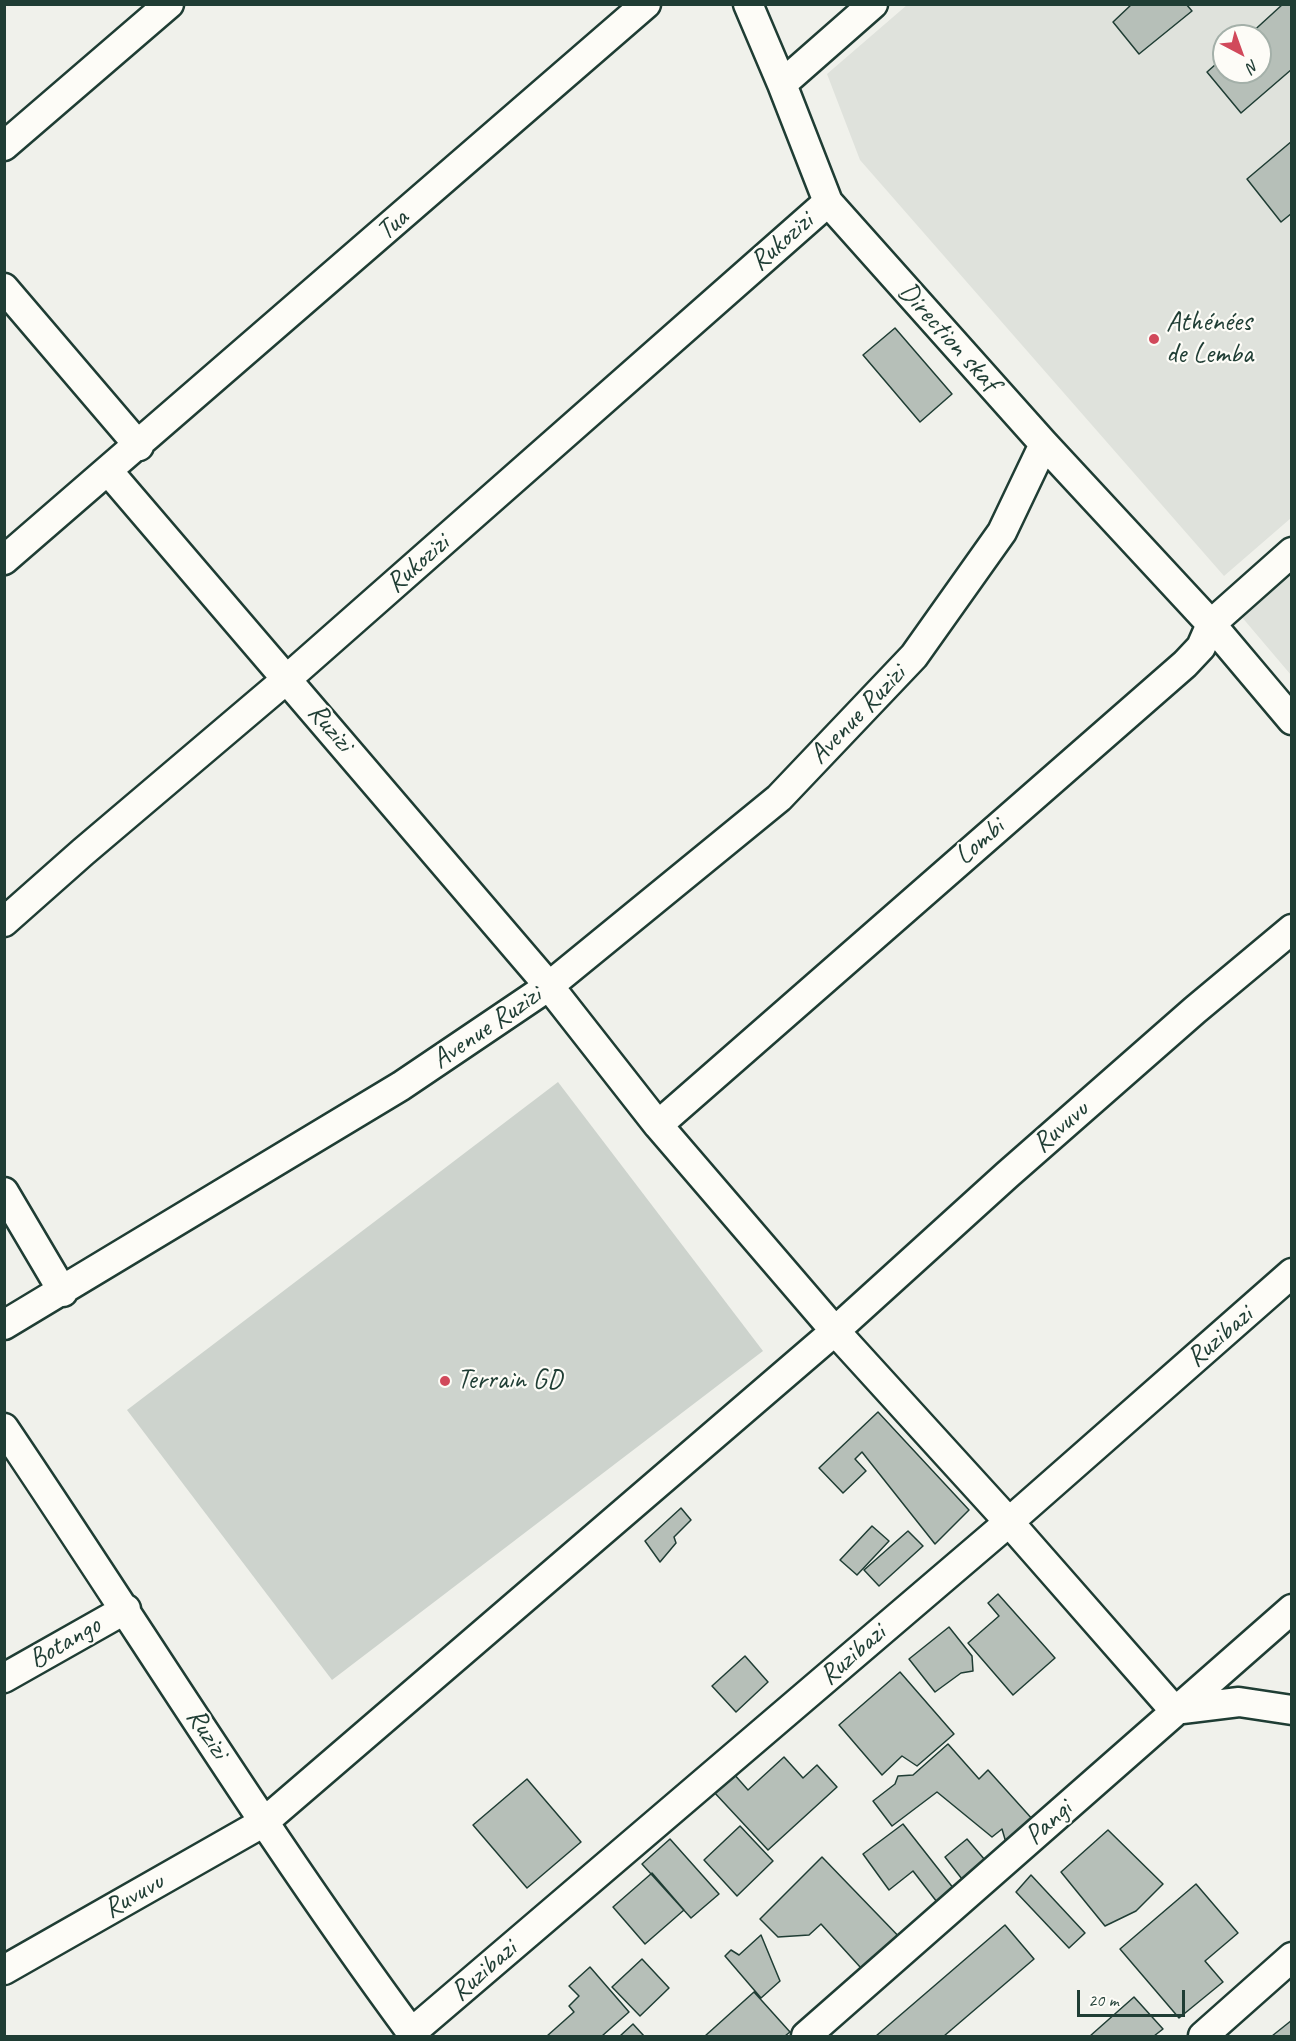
<!DOCTYPE html>
<meta charset="utf-8">
<style>
body{margin:0}
#map{position:relative;width:1296px;height:2041px;overflow:hidden;background:#f0f1eb;font-family:Caveat,sans-serif}
canvas{display:block}
.frame{position:absolute;inset:0;border:6px solid #1f3d34;pointer-events:none}
.north{position:absolute;left:1212px;top:24px;width:60px;height:60px;box-sizing:border-box;background:#fdfcf7;border:2px solid #a4b0a9;border-radius:50%;rotate:139deg;font-size:16px;font-weight:700;line-height:24px;text-align:center;color:#1f3d34}
.north::after{content:'';display:block;margin:auto;width:21px;height:27px;background:#d1495b;clip-path:polygon(50% 0,100% 100%,50% 72%,0 100%)}
.scale{position:absolute;left:1077px;top:1990px;width:108px;height:27px;box-sizing:border-box;border:3px solid #1f3d34;border-top:0;padding-left:8px;font-size:18px;line-height:21px;white-space:nowrap;color:#1f3d34;-webkit-text-stroke:4px #fdfcf7;paint-order:stroke}
</style>
<div id="map">
<canvas width="1296" height="2041"></canvas>
<div class="frame"></div>
<div class="north">N</div>
<div class="scale">20 m</div>
</div>
<script>
const ctx = document.querySelector('canvas').getContext('2d');
ctx.lineJoin = 'round';
function fill(path, color) { ctx.fillStyle = color; ctx.fill(path, 'evenodd'); }
function strokePath(path, color, width, dash) { ctx.strokeStyle = color; ctx.lineWidth = width; ctx.lineCap = dash ? 'butt' : 'round'; ctx.setLineDash(dash || []); ctx.stroke(path); }
function drawText(font, color, halo, rows, align = 'center') {
  ctx.font = font + ' Caveat,sans-serif'; ctx.lineWidth = 4.5; ctx.setLineDash([]); ctx.textBaseline = 'middle'; ctx.strokeStyle = halo; ctx.fillStyle = color; for (const [text, x, y, turn = 0] of rows) {
    ctx.save(); ctx.translate(x, y); ctx.rotate((+turn || 0) * Math.PI / 180); ctx.textAlign = isNaN(turn) ? turn : align; if (halo) ctx.strokeText(text, 0, 0); ctx.fillText(text, 0, 0); ctx.restore();
  }
}
fill(new Path2D(`
 M907,5h384v513l-67,58 -364,-416 -33,-86zM1224,36h36v36h-36z
 M1291,560v115l-56,-66z`), '#dfe2dc');
fill(new Path2D(`
 M558,1082l205,269 -431,329 -205,-270z`), '#cdd3cd');
const building = new Path2D(`
 M1132,4h54l6,7 -53,43 -26,-32z
 M1283,4h9v65l-51,44 -34,-41 17,-15v15h36v-36h-12z
 M1292,141v72l-11,9 -34,-43z
 M895,328l57,66 -32,28 -57,-67z
 M878,1412l91,98 -34,34 -73,-92 -7,7 11,12 -23,22 -24,-25z
 M681,1508l10,12 -17,17 2,6 -16,19 -15,-21z
 M872,1526l17,15 -32,34 -17,-15z
 M908,1531l15,15 -44,40 -15,-16z
 M998,1594l57,64 -42,37 -45,-52 31,-27 -11,-13z
 M949,1627l23,29 1,15 -12,2 -26,19 -26,-33z
 M745,1656l23,26 -32,30 -24,-26z
 M900,1672l54,62 -37,32 -15,-10 -20,19 -43,-50z
 M948,1744l31,35 9,-9 46,51 -27,25 -5,-17 -10,8 -55,-45 -45,34 -19,-25 22,-17 3,-8 15,-1z
 M784,1757l19,21 14,-13 20,22 -69,63 -55,-59 20,-18 15,17z
 M527,1779l54,63 -54,46 -54,-63z
 M903,1824l51,65 -17,13 -24,-31 -24,19 -26,-36z
 M740,1826l33,35 -36,35 -33,-36z
 M1108,1830l55,54 -27,27 -31,15 -44,-54z
 M670,1839l49,55 -28,24 -49,-54z
 M967,1839l18,21 -23,19 -17,-22z
 M822,1857l86,89 -37,33 -50,-55 -12,11 -31,2 -18,-18z
 M652,1873l32,37 -39,34 -32,-37z
 M1031,1875l54,58 -16,15 -53,-56z
 M1196,1884l42,49 -33,28 18,21 -44,36 -59,-69z
 M1005,1925l29,34 -90,77h-68z
 M761,1935l19,46 -19,17 -36,-42 6,-6 8,5z
 M642,1959l27,29 -29,28 -28,-29z
 M590,1967l39,45 -27,24h-55l27,-24 -5,-6 10,-10 -10,-10z
 M754,1992l36,40 -5,4h-80z
 M1134,1997l29,32 -9,7h-64z
 M1292,2020v16h-20z
 M633,2024l11,12h-24z`);
fill(building, '#b6bfb8');
strokePath(building, '#1f3d34', 1.5);
const minor = new Path2D(`
 M782,84l91,-80
 M4,146l165,-142
 M4,288l135,158
 M1044,444l167,180 81,96
 M109,472l440,514 109,139 177,206 174,191 165,188 65,-8 53,8
 M4,560l642,-556
 M4,922l79,-70 205,-174 540,-476
 M658,1125l527,-461 16,-17 10,-23 81,-72
 M4,1192l59,100
 M4,1325l397,-239 148,-100 230,-188 135,-142 88,-124 42,-88 -216,-242 -46,-118 -34,-80
 M4,1428c137,203 265,412 410,608
 M4,1678l122,-69
 M4,1970l260,-148 571,-491 172,-156 188,-165 97,-81
 M411,2033l598,-511 283,-249
 M806,2036l486,-427
 M1203,2036l89,-79`);
strokePath(minor, '#1f3d34', 33);
strokePath(minor, '#fdfcf7', 28);
for (const [x, y, r, color] of [
 [1154,339,6,"#d1495b"],
 [445,1381,6,"#d1495b"]
]) { const dot = new Path2D(); dot.arc(x, y, r, 0, 2 * Math.PI); ctx.fillStyle = color; ctx.fill(dot); strokePath(dot, '#fdfcf7', 2); }
drawText('28px', '#1f3d34', '#fdfcf7', [
 ["Tua",393,225,-41],
 ["Rukozizi",782,242,-41],
 ["Direction skaf",948,337,48],
 ["Rukozizi",418,564,-41],
 ["Avenue Ruzizi",858,715,-46],
 ["Ruzizi",330,728,50],
 ["Lombi",980,842,-41],
 ["Avenue Ruzizi",487,1028,-34],
 ["Ruvuvu",1061,1127,-41],
 ["Ruzibazi",1220,1337,-41],
 ["Botango",65,1643,-30],
 ["Ruzibazi",853,1655,-41],
 ["Ruzizi",207,1734,57],
 ["Pangi",1049,1823,-42],
 ["Ruvuvu",134,1896,-30],
 ["Ruzibazi",484,1971,-41]
]);
drawText('28px', '#1f3d34', '#fdfcf7', [
 ["Athénées",1166,323],
 ["de Lemba",1166,355],
 ["Terrain GD",457,1381]
], 'left');
</script>
